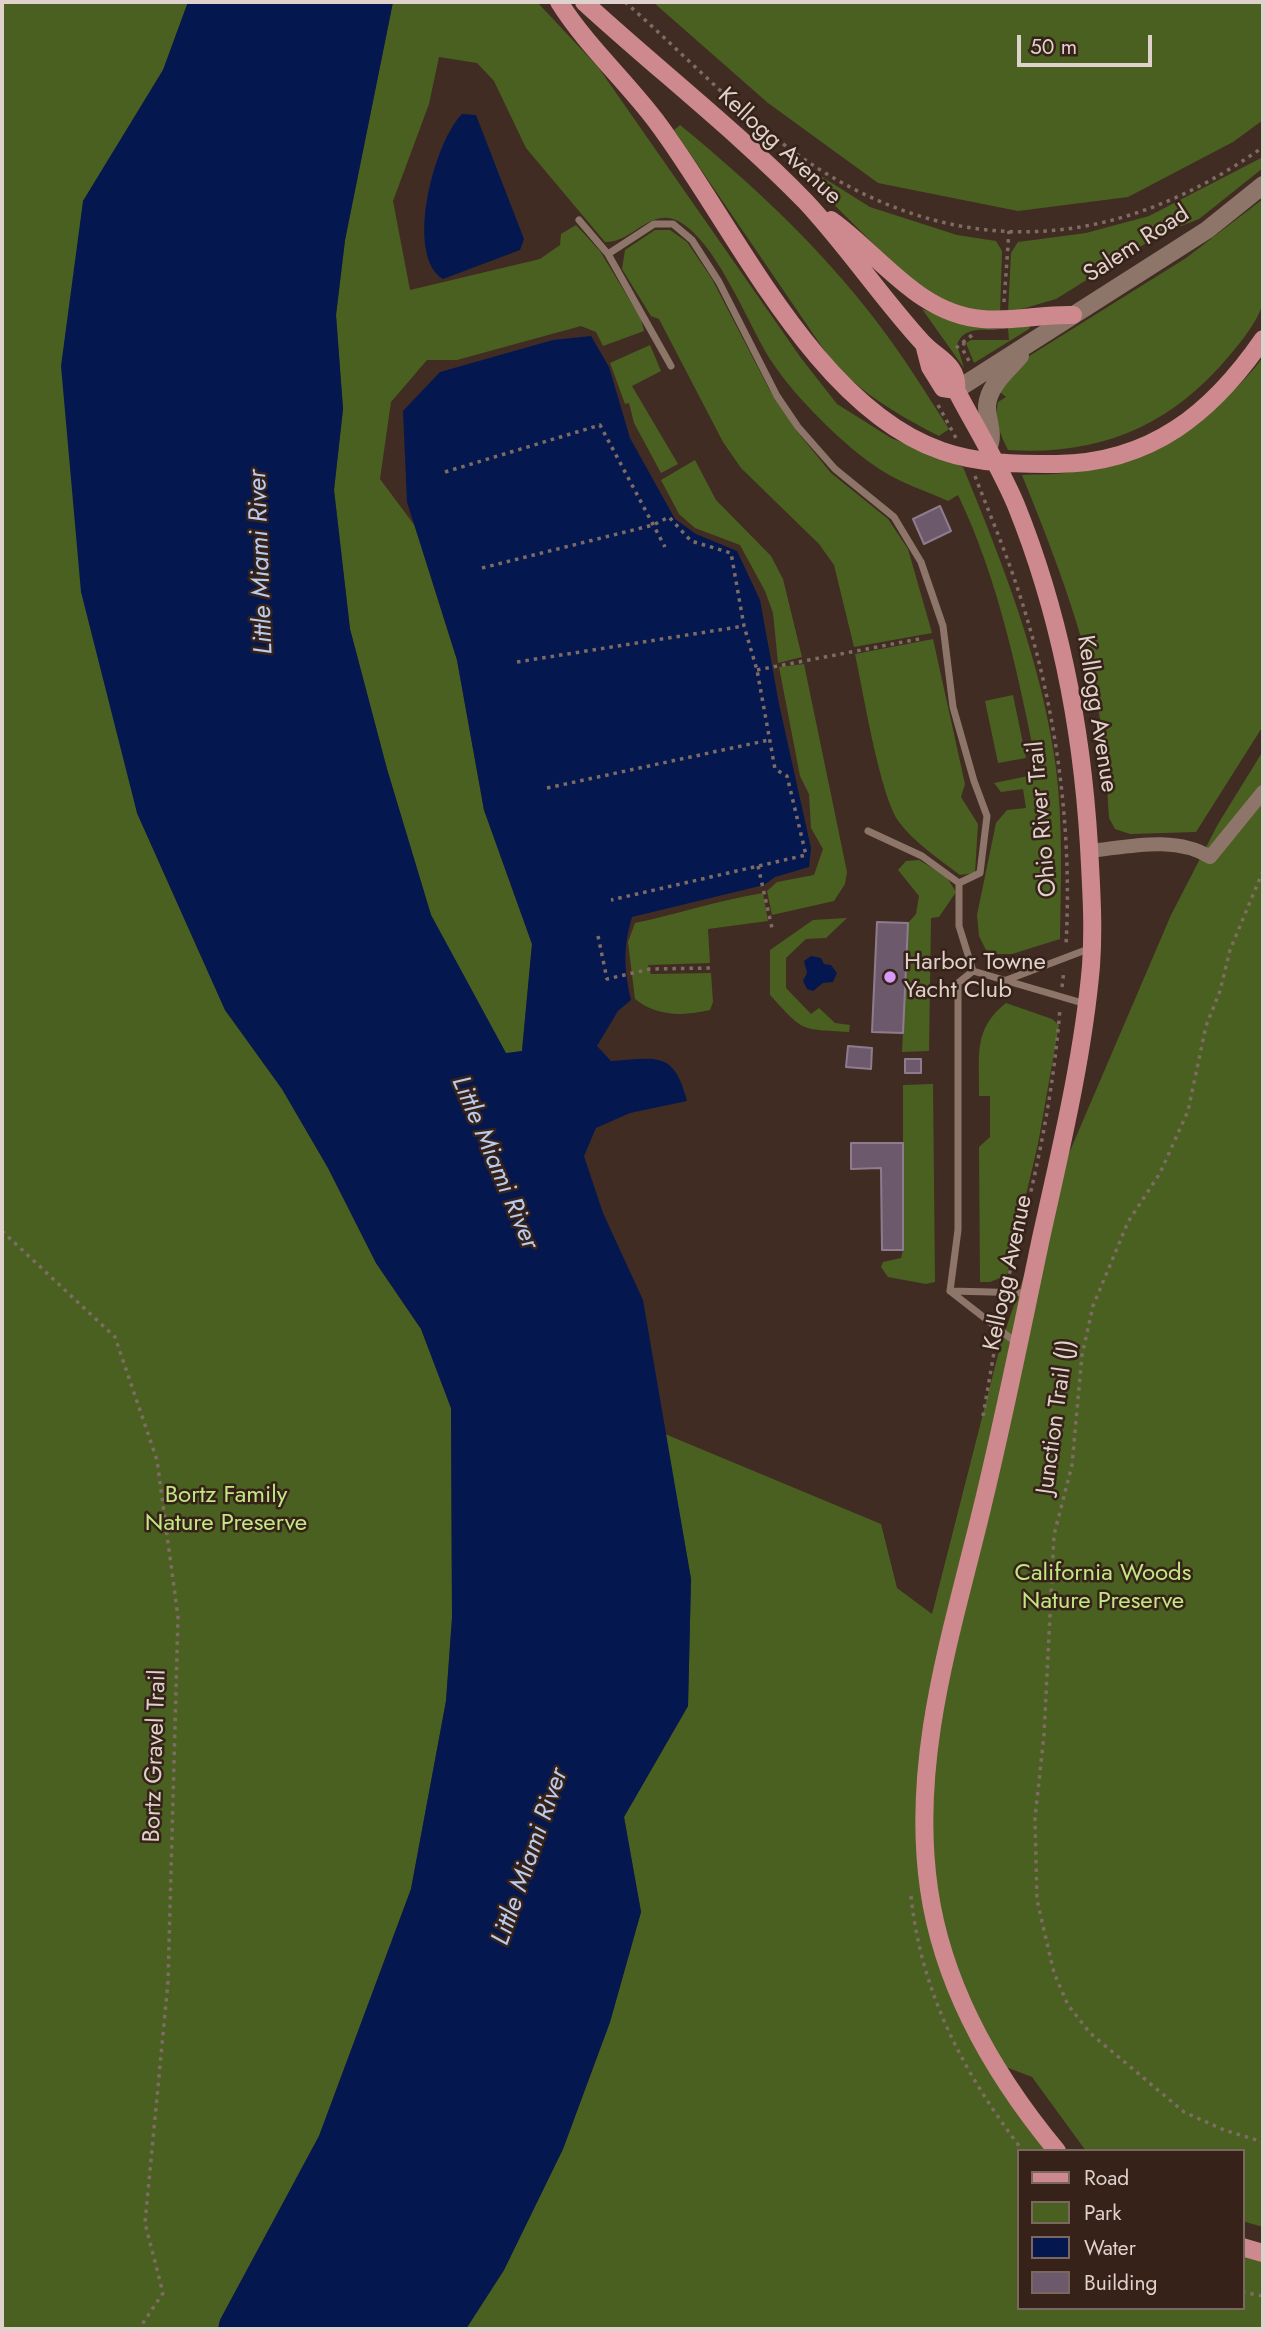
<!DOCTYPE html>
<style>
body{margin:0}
#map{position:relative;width:1265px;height:2331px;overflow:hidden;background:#402c22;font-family:Jost,sans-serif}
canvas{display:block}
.frame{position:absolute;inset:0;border:4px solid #dfd1cb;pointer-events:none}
.legend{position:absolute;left:1017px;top:2149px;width:228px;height:161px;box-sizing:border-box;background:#362218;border:2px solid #7a6860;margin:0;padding:9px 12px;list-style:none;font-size:21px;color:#dfd1cb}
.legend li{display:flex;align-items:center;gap:14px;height:35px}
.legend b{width:35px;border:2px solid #7a6860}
.scale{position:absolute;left:1017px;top:35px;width:135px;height:32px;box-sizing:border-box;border:4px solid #dfd1cb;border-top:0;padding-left:9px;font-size:21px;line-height:24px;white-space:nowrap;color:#dfd1cb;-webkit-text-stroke:5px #362218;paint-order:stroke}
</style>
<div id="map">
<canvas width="1265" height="2331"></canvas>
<div class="frame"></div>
<ul class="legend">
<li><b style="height:9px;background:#ce898f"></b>Road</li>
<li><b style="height:19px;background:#4a6021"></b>Park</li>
<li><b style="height:19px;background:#04184f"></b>Water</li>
<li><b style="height:19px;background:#6c5a6c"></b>Building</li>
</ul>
<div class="scale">50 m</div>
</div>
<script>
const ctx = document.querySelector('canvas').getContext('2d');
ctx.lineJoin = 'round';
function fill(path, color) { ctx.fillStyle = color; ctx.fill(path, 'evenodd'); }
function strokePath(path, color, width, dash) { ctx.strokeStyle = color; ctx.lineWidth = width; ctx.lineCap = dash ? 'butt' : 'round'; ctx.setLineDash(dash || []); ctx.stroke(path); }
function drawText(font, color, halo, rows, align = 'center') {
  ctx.font = font + ' Jost,sans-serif'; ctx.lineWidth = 5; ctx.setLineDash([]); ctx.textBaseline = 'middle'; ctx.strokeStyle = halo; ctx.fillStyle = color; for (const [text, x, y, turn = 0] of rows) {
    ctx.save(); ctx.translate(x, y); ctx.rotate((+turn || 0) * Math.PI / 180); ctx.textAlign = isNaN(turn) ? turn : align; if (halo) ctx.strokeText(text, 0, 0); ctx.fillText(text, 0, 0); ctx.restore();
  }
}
fill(new Path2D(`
 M2,2h186l-25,68 -80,131 54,612 88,197 57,79 46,79 48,95 45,66 30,79 1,210 -6,83 -35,188 -92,247 -99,184 -2,9h-216z
 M393,2h144l61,65 203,291 36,46 54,34 72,29c40,97 79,196 93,301 7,57 5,114 4,171l-48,15h-17l-9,-4 -7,-14 -2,-21 19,-92 11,-13 19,-2 -3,-19 -22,3 -7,-9 44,-9c-18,-92 -39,-194 -80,-279l-10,6c-22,-10 -47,-18 -67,-31 -35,-22 -87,-74 -109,-108 -24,-37 -55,-121 -94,-141 -28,-14 -46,22 -73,21l-79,-94 -32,-67 -17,-18 -38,-6 -10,47 -36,97 17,89 130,-31 20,-14 1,-11 15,-9 24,26 41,68 3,12 -41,15 -7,-14 -15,-6 -124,34h-30l-36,42 -11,77 35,47 42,134 27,150 48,134 -10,107 -16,3 -75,-139 -44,-146 -37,-140 -16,-139 9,-81 -7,-94 9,-75z
 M653,2h610v118l-30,22 -105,55 -110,14 -140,-28 -110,-80z
 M680,125c72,59 140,122 197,197 26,34 49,71 72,107l-10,7c-39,-20 -75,-41 -106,-73l-159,-233z
 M1263,157v11l-64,51 -40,16 -103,64 -48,14 3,-60 7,-11 68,-9 63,-17z
 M800,163l70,44 87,28 39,6 6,10 -2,63 -44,-7 -48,-29 -110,-109z
 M1263,199c0,27 2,80 0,103 -4,18 -22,40 -34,54 -59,71 -131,100 -221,94 -8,-17 -14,-29 -10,-48l8,-5 -6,-5 18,-29 168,-105z
 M655,230h15l17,12 25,37 57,110 26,40 36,44 57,46 20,30 24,84 -78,14 -20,-82 -15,-21 -78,-76 -18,-26 -64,-123 -8,-3 -29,-47 3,-19z
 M922,309l43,16 35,5c-17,0 -37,-4 -43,15l7,23z
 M1030,326l-1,3 -55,34 -8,-20 5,-3h38l-1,-12z
 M650,345l11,26 -29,15 46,78 -17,9 -27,-50 -5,-20 -4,1 -15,-41z
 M1263,357v369l-67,106 -66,2 -15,-5 -6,-11c-2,-27 -2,-55 -6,-81 -13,-91 -47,-178 -81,-262 14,-1 29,0 43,-2 73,-10 155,-57 198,-116z
 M695,460l21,40 55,56 12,23 19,78 -24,6 -5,-50 -8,-22 -25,-46 -45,-17 -16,-14 -18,-34z
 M933,639l32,145 -4,13 17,27 -3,49 -15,2c-21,-16 -45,-32 -61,-53 -19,-26 -36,-131 -44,-168z
 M804,664l43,208 -2,12 -11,17 -62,14 -5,-24 10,-9 37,-7 9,-26 -12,-21 -2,-34 -9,-18 -21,-109z
 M1013,695l13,63 -28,5 -13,-62z
 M1263,751v1476l-21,-6v-70h-156l-54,-74 -39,-15 64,89h-39v157h224v-61l21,6v76h-797l38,-59 59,-121 47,-127 31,-110 -17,-95 64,-111 3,-127 -26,-145 216,90 16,64 35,26 69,-271 54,-157 116,-271 47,-91z
 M919,860l27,16 10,16 -17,25 -8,1 -2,133 -27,1 6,-129 8,-9 3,-18 -21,-26 8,-9z
 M763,893l5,28 -60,8 2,34 -62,2 3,9 60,-1 2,29 -3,8c-26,6 -53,7 -75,-11l-7,-57 7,-19c43,-9 84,-23 128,-30z
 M847,918l-21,20 -20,1 -20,19v30l25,26 8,-6 16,15 15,2 -1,7c-50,-3 -45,0 -79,-37v-45l43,-30z
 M1006,1003l46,16 7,6 -21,119 -31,131 -17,7h-10l-1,-135 11,-10v-41h-11c1,-40 -7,-66 27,-93z
 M933,1084l2,198 -9,2 -38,-7 -7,-10 2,-5 18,-4 2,-8v-165z`), '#4a6021');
fill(new Path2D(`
 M188,2h205l-48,238 -9,75 7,94 -9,81 16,139 37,140 44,146 75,138 16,-2 10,-107 -48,-134 -27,-150 -50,-158 -4,-91 37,-39 113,-32 38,-4 18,31 21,71 45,81 21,15 41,17 23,49 19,104 32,144 -2,19 -34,10 -11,8 -132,32c-9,29 -8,53 -1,83l-13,11 -21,35 14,15c46,-3 63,-11 76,40l-57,12 -34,15 -12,28 19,57 40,87 48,279 -3,127 -64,111 17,95 -31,110 -47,127 -59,121 -38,59h-248l2,-9 99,-184 92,-247 35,-188 6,-83 -1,-210 -30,-79 -45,-66 -48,-95 -46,-79 -57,-79 -88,-197 -56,-221 -20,-226 22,-165 80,-131z
 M462,114l14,1 48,124 -4,11 -77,29c-39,-24 -9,-137 19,-165z
 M811,956l10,2 3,6 7,1 6,8 -4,9 -10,1 -10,8 -6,-2 -4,-8 4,-8 -3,-12z`), '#04184f');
const building = new Path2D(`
 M940,506l11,25 -27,13 -11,-25z
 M877,922l31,1 -5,110 -31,-1z
 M848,1046l24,2 -1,21 -25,-2z
 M905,1059h16v14h-16z
 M851,1143h52v107h-21l-1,-82 -30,1z`);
fill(building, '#6c5a6c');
strokePath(building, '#8e7b8d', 2);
strokePath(new Path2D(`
 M625,2c64,56 125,124 197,169 149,92 301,76 441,-24
 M1004,302l5,-71
 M964,342l-1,8 6,11
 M956,348l16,-13
 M938,405l18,33
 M445,472l155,-47 65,122
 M975,476c11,29 23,57 33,85 45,123 65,254 58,384
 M482,568l171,-43 16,-8 22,24 40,12 13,73 13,44 18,99 12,7 19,79 -195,45
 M517,662l227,-36
 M757,670l167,-32
 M547,788l222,-48
 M758,866l14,62
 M1263,871l-33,79 -10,41 -14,35 -18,85 -28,62 -32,49 -35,84 -11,49 -10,110 -18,70 -10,200 -9,83 2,82 17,73 14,32 22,28 94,79 40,18 39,12
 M598,936l9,43 43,-10 60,-1
 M1062,987l2,-17
 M2,1231l113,106 42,123 21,157 -10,365 -23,241 18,70 -24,36
 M1007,1282c26,-89 46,-181 53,-274
 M983,1416l13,-75
 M911,1896c10,97 53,178 112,255
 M1242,2292l21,4`), '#7e6c64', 3.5, [3.5, 5]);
strokePath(new Path2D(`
 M579,220l29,34 63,112
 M608,254l46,-30h19l19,16 27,42 58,114 21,31 37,42 59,48 27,45 22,64 10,81 21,74 13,35 -7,57 -21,10
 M868,831l54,25 37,27v43l14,45
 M973,971l113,33
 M1004,981l87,-33
 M950,1291l8,-61v-247l15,-12
 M950,1291l68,53
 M951,1291l78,2`), '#8d7569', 7);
strokePath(new Path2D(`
 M1089,851c39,-4 86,-16 121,6l53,-65`), '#8d7569', 14);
strokePath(new Path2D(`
 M956,390l251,-160 56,-45
 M988,449c7,-16 -1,-27 -1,-43 1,-20 21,-36 33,-50`), '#8d7569', 18);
strokePath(new Path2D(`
 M559,2c27,43 66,78 97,119 77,102 158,286 286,330 37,13 75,13 115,13 94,-1 155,-51 206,-125
 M584,2c73,67 153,129 222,200 41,44 75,95 116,140 14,16 37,22 34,48 20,38 43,75 60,115 44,109 66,224 73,341 2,40 5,79 2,120 -8,91 -30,182 -50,272 -19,90 -37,180 -59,270 -30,125 -72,250 -53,381 14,98 65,186 128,262
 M831,220c48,34 87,94 151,99 31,3 60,-5 91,-4
 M924,344l6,23 13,21 13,2
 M1242,2247l21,6`), '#ce898f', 18);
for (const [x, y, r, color] of [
 [890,977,7,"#d89af8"]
]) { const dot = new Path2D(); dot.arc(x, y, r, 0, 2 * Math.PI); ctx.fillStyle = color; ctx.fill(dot); strokePath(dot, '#362218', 2.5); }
drawText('24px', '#dfd1cb', '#362218', [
 ["Kellogg Avenue",779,147,43],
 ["Salem Road",1137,245,-33],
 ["Kellogg Avenue",1096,714,81],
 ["Ohio River Trail",1043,819,-95],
 ["Kellogg Avenue",1009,1273,-78],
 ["Junction Trail (J)",1057,1417,-82],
 ["Bortz Gravel Trail",156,1756,-88]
]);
drawText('24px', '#dfd1cb', '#362218', [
 ["Harbor Towne",904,963],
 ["Yacht Club",904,991]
], 'left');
drawText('24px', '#c1e783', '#362218', [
 ["Bortz Family",226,1496],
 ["Nature Preserve",226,1524],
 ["California Woods",1103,1574],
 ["Nature Preserve",1103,1602]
]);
drawText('italic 26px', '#b9ccef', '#362218', [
 ["Little Miami River",262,562,-92],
 ["Little Miami River",494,1163,67],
 ["Little Miami River",531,1857,-71]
]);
</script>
